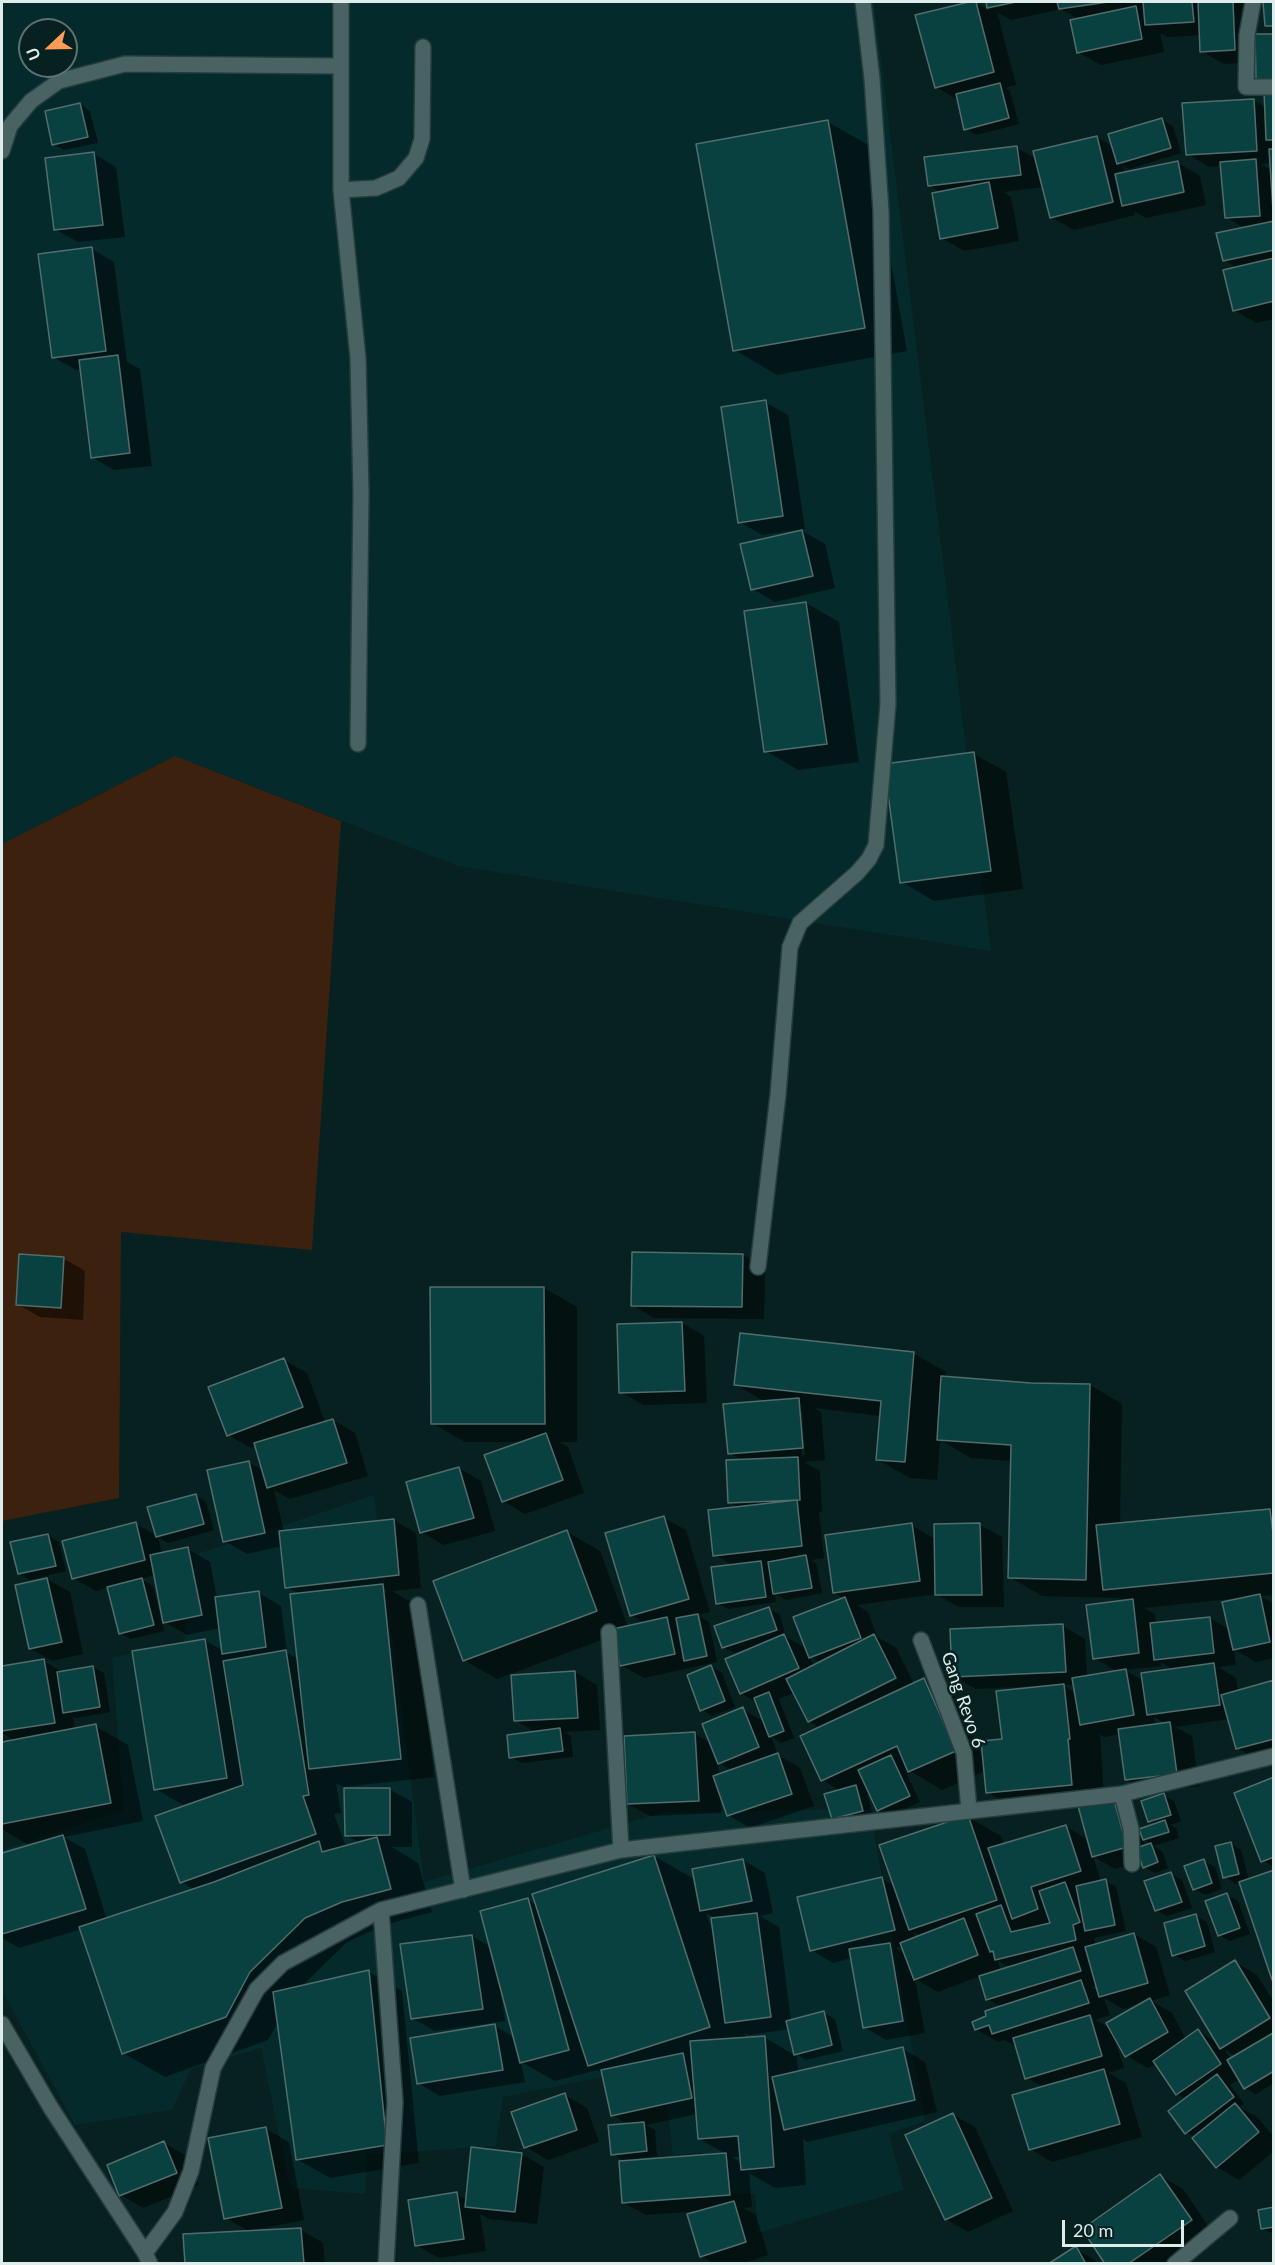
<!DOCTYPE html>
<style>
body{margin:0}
#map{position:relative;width:1275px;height:2265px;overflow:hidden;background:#072020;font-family:Lato,sans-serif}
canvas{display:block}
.frame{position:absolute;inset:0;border:3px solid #deecec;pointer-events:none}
.north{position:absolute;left:18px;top:18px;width:60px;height:60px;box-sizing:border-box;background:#072020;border:2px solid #5d7272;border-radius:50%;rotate:248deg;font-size:16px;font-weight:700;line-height:24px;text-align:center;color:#deecec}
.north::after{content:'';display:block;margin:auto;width:21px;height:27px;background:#fe9c58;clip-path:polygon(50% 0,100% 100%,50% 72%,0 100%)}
.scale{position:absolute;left:1062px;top:2220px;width:122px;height:27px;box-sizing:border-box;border:3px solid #deecec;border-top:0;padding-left:8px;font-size:18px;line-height:21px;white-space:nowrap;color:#deecec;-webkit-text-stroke:4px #072020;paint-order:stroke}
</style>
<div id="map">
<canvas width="1275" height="2265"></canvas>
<div class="frame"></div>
<div class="north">U</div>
<div class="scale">20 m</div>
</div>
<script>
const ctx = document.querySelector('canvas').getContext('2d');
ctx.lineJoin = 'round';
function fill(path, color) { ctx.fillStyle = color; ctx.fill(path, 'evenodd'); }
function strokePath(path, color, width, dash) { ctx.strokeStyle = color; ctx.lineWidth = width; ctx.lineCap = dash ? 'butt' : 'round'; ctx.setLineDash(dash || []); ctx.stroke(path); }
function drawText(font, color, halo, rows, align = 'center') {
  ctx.font = font + ' Lato,sans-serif'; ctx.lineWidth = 5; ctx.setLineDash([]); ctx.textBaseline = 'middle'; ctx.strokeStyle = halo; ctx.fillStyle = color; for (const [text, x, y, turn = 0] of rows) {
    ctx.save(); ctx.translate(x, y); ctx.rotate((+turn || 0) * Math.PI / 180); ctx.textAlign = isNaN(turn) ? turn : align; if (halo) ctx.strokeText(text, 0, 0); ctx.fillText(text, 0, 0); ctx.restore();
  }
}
fill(new Path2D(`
 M2,2h872l117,949 -533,-85 -283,-110 -173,88zM30,30h36v36h-36z
 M374,1495l50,387 240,-70 206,-3 55,312 -36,13 15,56 -146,43 -3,-39 -47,-1 -6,-41 -29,4 -11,-91 -159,32 -7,49 -129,9 -2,39 -75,-6 -29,-140 -70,21 -19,41 -97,15 -73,-134v-141l121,-40 -11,-153 72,-11 4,-89z`), '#052a2b');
fill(new Path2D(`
 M175,756l166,65 -29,429 -191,-18 -2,266 -117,23v-677z`), '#3c210e');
fill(new Path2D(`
 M974,2l15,8 -1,-8h267l2,60 -33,2 -23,-13v-16l-33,2 -8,-4 4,19 -63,13 -23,-13 1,-33 -18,-10 -50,11 -14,-8 19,73 -11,3 5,3 9,33 -42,11 -11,-6 -8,-29 -22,-13 -19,-70z
 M1274,92v227l-17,4 -23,-13 3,-42 -13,-8 22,-31 -20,-12 -4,-51 -12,1 -23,-13 66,-54 13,8zM1271,163l1,7 -12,-6z
 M80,104l10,7 8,32 -34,7 -11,-6z
 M1162,120l11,6 8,27 -52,16 -6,-3 2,8 53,-11 22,13 6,29 -60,13 -12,-7 1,4 -61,15 -23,-13 -7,-30 -41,5 8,5 8,44 -55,10 -22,-13v-45l-13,-8 88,-37 20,11 60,-22 16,10z
 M828,122l42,24 37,205 -130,24 -42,-25z
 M94,154l22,13 9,70 -47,5 -22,-12z
 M92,249l22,13 13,100 13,7 12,97 -38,4 -22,-13 -10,-88 -6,1 -23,-13z
 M765,402l23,13 17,114 -43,6 -22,-13z
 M801,530l24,14 10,44 -60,14 -22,-13z
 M806,603l33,19 20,140 -61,8 -32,-19z
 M974,754l32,18 17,117 -89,12 -32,-19z
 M743,1255l22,13 -1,51 -110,-1 -22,-13z
 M63,1258l22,13 -2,49 -43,-3 -23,-13z
 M544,1288l33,19v135h-18l9,5 16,46 -59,21 -22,-13 20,-59h-58l-33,-19z
 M682,1323l22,13 3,67 -64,2 -22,-13z
 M913,1353l33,19v6l85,6 59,1 32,19 -2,120 150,-14 4,2v83l-14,1 14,8v54l-18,4 -22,-13 2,16 -18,2 18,11 2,14 36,-10v75l-14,4 -23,-13 -8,-29 -54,8 17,9 7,50 -50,6 -23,-13 -6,-45 -16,3 -4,-3 4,66 9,-2 22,13 5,19 15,-5 -5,-4 13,-26 11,6 7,20 -11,4 6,3 3,10 -26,8 9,5 6,17 -13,5 -11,-6 -2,-5 -27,7 -22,-13 8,26 4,-1 11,6 10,44 -32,7 2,7 38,-11 22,13 14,48 -19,6 21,12 14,26 12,-8 20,12 17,-81 22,13 17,27v81l-18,11 -11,-6 -5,-9 -10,6 14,19 -5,3 18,10 17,20v14l-35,29 -22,-13 -22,-30 -9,-5v-33l-9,-5 -20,-30 -9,4 -22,-13 -12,-18 10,31 -16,5 18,10 16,54 -90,25 -22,-13 14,-62 -17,-9 -11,-32 -12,-6 -6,2 -22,-13 25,-22 -13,-8 -8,-23 -42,16 -23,-13 10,54 -39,7 -22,-13 -12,-69 -19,5 -22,-13 71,-71 13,7 73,-69 33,19 3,9 61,-19 23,14 -9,-34 -59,5 -33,-19 -2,-21 -43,19 -30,-18 -5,3 13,27 -31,14 -11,-6 -8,-18 -3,2 6,23 -29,8 -11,-7 8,-27 -19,-11 -2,-52 -11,-7 -15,-28 -15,6 15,39 -13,5 -10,-7 7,19 22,13 14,38 -64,22 -22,-13 -8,-21 1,19 -71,3 -22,-12 67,-70 16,9 31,-34 23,13 -7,-19 -17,-10 3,-43 -10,3 -11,-6 46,-38 11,6 6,22 22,12 37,-50 -11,-6 77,-68 24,14 45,-14 22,12 2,70h-45l-23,-13 -79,11 11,7 9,25 19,11 18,36 10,-5 33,19 27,62 19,-20 34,-54 -61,3 -23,-13 110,-50 22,13 2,38 31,-5 -24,-14 32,-56 -7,-4 -77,-2 -32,-19 2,-116 -41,-3 -31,-18 -3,40 -27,-2 -33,-19 4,-43 -67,-8 7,4 4,48 -21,2 16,9 2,41h-3l5,46 -13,2 5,3 6,30 -36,7 -11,-7 1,9 -48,7 -11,-6 17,-37 -19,-11 25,-47 -11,-6 13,-42 -13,-7 37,-51 -30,-17zM799,1412h3l3,43 -3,1zM1239,1598l-9,32 -20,-12 -54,6 -1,-10 -11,-6zM809,1656l12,7 -7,3zM1161,1662l13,8 -30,11 -19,-11 36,-4zM1063,1685h12l1,8zM1154,1717l12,7 -11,1zM718,1762l14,8 -13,5zM1143,1839l9,5 -7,2zM914,1932l7,4 -6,2zM903,1946l3,8 -11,-6zM997,1960l14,8 -20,6 -1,-2 10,-4zM1098,1985l2,7 -9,-5zM1104,1998l19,11 18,-5 -30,25 -16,-9 15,-5zM1224,2049l8,5 4,2 -5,3z
 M284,1360l23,13 18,49 8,-2 22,13 13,43 -78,23 -16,-9 10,42 109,-12 23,13 5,55 -29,3 24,14 18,172 -91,10 -7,-4 5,30 -7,1 12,33 14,-4 -14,-8 43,-46 23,13v45h-20l26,16 14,49 -48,13 -37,17 -47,46 69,-16 33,19 17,172 -89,15 -33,-19 -18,-139 -11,20 -103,37 -42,-24 -41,-124 -63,19 -17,-10v-83l35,-11v-2l-10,2 -25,-15v-85l14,-3 -14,-8v-66l42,-6 20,12 29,-6 11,6 6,39 -34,6 -3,-1 2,13 20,-4 33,19 15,76 -79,16 21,12 22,71 88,-30 -13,-8 4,-75 -30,-18 48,-149 20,11 -4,-23 -33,7 -24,-14 -8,-46 -14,4 12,7 11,45 -33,8 -11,-6 -12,-46 -12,4 -23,-13 63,-54 21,12 38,-41 11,7 8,28 -46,13 -10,-6 4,17 26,-5 22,13 7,36 42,-5 22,13 6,47 12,6 1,-65 -13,-7 -5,-41 -35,8 -22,-13 23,-79 16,9 -8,-25 -5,2 -23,-13z
 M459,1468l22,13 14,50 -51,14 -23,-13z
 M664,1518l22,12 24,82 -12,3 11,7 8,40 -73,16 -23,-13 -6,-30 -118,44 -33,-19 103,-128 33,19 28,76 18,-3 -15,-9z
 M48,1535l11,7 7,29 -36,9 -11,-7z
 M47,1579l23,13 13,62 -31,7 -22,-13z
 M711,1667l11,6 13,34 -23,9 -11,-7z
 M575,1672l22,13 3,45 -36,2 7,4 2,21 -51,6 -11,-6 26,-24 -21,-12z
 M1274,1779v88l-12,-7z
 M1230,1843l11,7 8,30 -13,4 -11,-7z
 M654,1856l42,24 47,-20 22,13 8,40 -13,3 19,11 12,94 33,-8 11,6 8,32 -37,9 -9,-5 1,17 105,-23 22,13 12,50 -130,30 -4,-3 3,46 -31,3 -26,-15 3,34 -9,1 13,7 12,40 -28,9h-25l-14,-8 -3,-45 -52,4 -22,-12 3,-41 -14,-8 17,-29 -18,-10 -8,-42 -7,-3 -42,11 -34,-19 4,20 -85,14 -22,-13 77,-57 20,12 -12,-47 -2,1 4,29 -70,10 -23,-13 60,-82 19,11 37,-47 10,5zM706,1913l11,6 -4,14zM790,2029l6,27 -32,-19 -17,2 -2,-6 4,2zM697,2114l2,25 27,15 -87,7v-3l18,-2 -2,-26 -9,-5zM732,2157h9l1,6z
 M1204,1861l11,6 7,22 -17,6 -11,-6z
 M1171,1874l11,6 10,28 -25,8 -11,-6z
 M1227,1895l11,6 12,33 -20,7 -11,-6z
 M1196,1916l11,6 8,30 -30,9 -11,-6z
 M565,2095l22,13 12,34 -51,18 -22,-13z
 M953,2115l22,12 38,84 -45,21 -22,-13z
 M266,2129l23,13 15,78 -51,10v2l48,-2 22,13 2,21h-139l64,-32 -24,-14z
 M164,2143l23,13 12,29 -56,23 -22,-13z
 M521,2154l23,13 -7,57 -48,-5 -9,-5 6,37 -47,7 -23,-13 41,-51 10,6z
 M1160,2176l23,13 30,44 -44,31h-62z
 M1274,2209v25l-12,-6z
 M1076,2248l24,16h-49z`), '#0007');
const building = new Path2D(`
 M969,2h7l18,70 -59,16 -20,-73z
 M986,2h30l-29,6z
 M1057,2h51l-49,7z
 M1143,2h49l2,20 -49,3z
 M1198,2h35l2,48 -35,2z
 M1263,2h11v24h-9z
 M1136,6l6,33 -65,14 -7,-33z
 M1255,34h19v46h-18z
 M1000,83l9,35 -45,12 -8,-36z
 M1274,90v50h-8l-2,-49z
 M1254,99l3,52 -71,4 -4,-52z
 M80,103l8,34 -36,8 -7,-34z
 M1162,118l9,30 -54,16 -9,-30z
 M828,120l37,208 -132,23 -37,-207z
 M1097,136l16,66 -63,16 -17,-67z
 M1017,146l4,29 -93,11 -4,-29z
 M1269,149h5v62h-1z
 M94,152l9,73 -49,5 -9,-72z
 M1256,159l4,57 -35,2 -5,-56z
 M1178,161l6,31 -62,14 -7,-32z
 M989,182l9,46 -58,11 -8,-46z
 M1274,221v29l-51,11 -7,-28z
 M92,247l14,104 -54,7 -14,-104z
 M1274,258v43l-41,10 -10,-41z
 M118,355l12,98 -39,5 -12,-98z
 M766,400l17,116 -45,7 -17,-116z
 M802,530l11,46 -62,14 -11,-46z
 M806,602l21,142 -63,8 -20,-141z
 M974,752l17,119 -91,12 -16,-119z
 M632,1252l111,2 -1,53 -111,-1z
 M19,1254l45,3 -3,51 -45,-3z
 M430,1287h114l1,137h-114z
 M682,1322l3,69 -66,2 -2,-69z
 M740,1333l174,19 -9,110 -29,-2 5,-59 -147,-16z
 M284,1358l19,49 -76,29 -19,-49z
 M941,1376l90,7 59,1 -4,196 -78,-2 3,-133 -74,-5z
 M799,1398l4,50 -75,6 -5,-50z
 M333,1419l14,44 -80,25 -13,-45z
 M546,1433l17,47 -61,22 -18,-47z
 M798,1457l2,43 -72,3 -2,-43z
 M249,1461l16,72 -42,9 -16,-72z
 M459,1467l15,51 -54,15 -14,-51z
 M196,1494l8,30 -48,13 -9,-30z
 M797,1500l5,46 -89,10 -5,-46z
 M1270,1509l4,33v31l-171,17 -7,-65z
 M664,1516l25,83 -59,17 -25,-83z
 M394,1519l5,56 -114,13 -6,-57z
 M136,1522l9,38 -73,19 -10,-38z
 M912,1523l8,58 -87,12 -8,-58z
 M980,1523l2,72h-47l-1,-71z
 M567,1530l30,81 -134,50 -30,-80z
 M48,1534l8,32 -38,8 -8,-32z
 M188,1547l14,68 -39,8 -13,-68z
 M806,1555l6,33 -39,6 -5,-32z
 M761,1561l5,36 -50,7 -5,-37z
 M47,1578l15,64 -33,7 -14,-64z
 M142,1578l12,47 -35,9 -12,-47z
 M383,1584l18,175 -92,10 -19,-175z
 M259,1591l7,56 -44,7 -7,-57z
 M1260,1594l10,48 -37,8 -11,-48z
 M845,1597l16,41 -52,20 -16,-41z
 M1133,1599l6,54 -46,6 -7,-54z
 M769,1607l8,23 -55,18 -8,-22z
 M698,1614l9,42 -23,5 -8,-43z
 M667,1617l8,37 -55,12 -7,-37z
 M1210,1617l4,36 -60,7 -4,-37z
 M1063,1624l3,48 -114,5 -2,-48z
 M784,1634l15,34 -59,26 -15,-35z
 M874,1634l22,44 -88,44 -22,-43z
 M205,1639l22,139 -73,12 -22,-139z
 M286,1650l23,145 -6,1 13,38 -136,49 -25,-67 88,-31 -20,-124z
 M44,1659l11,64 -53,8v-65z
 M1214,1663l6,42 -73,10 -6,-42z
 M711,1665l14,36 -25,10 -13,-36z
 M93,1666l7,41 -37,6 -6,-41z
 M1126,1669l8,46 -54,10 -8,-47z
 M575,1671l3,47 -64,3 -3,-46z
 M924,1678l32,73 -48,21 -11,-26 -76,35 -21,-45z
 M1274,1680v59l-38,10 -15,-54z
 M1064,1684l6,55h-2l4,46 -86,8 -5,-52 21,-2 -6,-48z
 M769,1692l15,39 -15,6 -15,-39z
 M743,1707l16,40 -41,17 -16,-40z
 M1170,1722l7,52 -52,6 -7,-51z
 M96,1724l15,79 -109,21v-82z
 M560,1728l3,23 -54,7 -2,-23z
 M695,1732l4,69 -72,3 -3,-68z
 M778,1753l14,41 -65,22 -14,-40z
 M891,1755l19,41 -33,15 -19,-41z
 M1274,1777v80l-13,5 -27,-69z
 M856,1785l7,26 -31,8 -8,-25z
 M344,1788h46v47l-45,1z
 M1164,1793l7,22 -23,7 -7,-21z
 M1113,1796l14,51 -35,10 -14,-51z
 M968,1815l29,85 -88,30 -30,-85z
 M1165,1820l4,12 -26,8 -4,-11z
 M1066,1825l15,46 -50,16 7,22 -26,10 -24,-71z
 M63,1835l23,74 -84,25v-81z
 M377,1837l14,52 -49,13 -37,16 -55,54 -24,45 -104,37 -43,-127 135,-45 105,-41 3,11z
 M1231,1842l8,32 -16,4 -8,-32z
 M1151,1843l7,19 -15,6 -7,-20z
 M654,1855l56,172 -122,39 -56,-172z
 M743,1859l9,42 -52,10 -8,-42z
 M1204,1859l8,24 -19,7 -9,-24z
 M1274,1870v109l-2,1 -33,-98z
 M1171,1872l11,30 -27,9 -11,-30z
 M882,1877l13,53 -85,21 -13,-54z
 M1106,1879l9,46 -30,6 -9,-45z
 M1065,1882l15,40 -7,3 3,15 -81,20 -2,-9 -3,1 -14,-38 25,-9 10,27 39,-9 -11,-32z
 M1227,1893l13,35 -22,8 -13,-35z
 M528,1898l41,152 -49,13 -40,-152z
 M757,1913l14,104 -46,6 -14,-105z
 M1196,1914l9,32 -33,10 -8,-33z
 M964,1918l14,37 -64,25 -14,-37z
 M1134,1933l14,50 -49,14 -14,-50z
 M472,1935l11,74 -72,10 -11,-75z
 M890,1943l13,78 -40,7 -14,-79z
 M1073,1947l8,24 -95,29 -7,-24z
 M1235,1960l35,58 -50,31 -35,-58z
 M369,1970l18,175 -91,15 -23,-168z
 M1081,1980l8,23 -97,31 -3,-9 -14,5 -3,-8 14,-6 -1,-5z
 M1150,1998l18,34 -43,25 -19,-34z
 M824,2011l8,34 -38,10 -8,-34z
 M1090,2015l12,41 -77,23 -12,-41z
 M495,2024l8,46 -86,14 -7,-46z
 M1198,2029l23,35 -45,31 -23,-34z
 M1273,2033l1,38 -30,18 -17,-29z
 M765,2036l9,131 -33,3 -3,-34 -40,3 -8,-98z
 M903,2047l12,53 -131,30 -12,-53z
 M683,2053l9,45 -81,18 -10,-46z
 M1104,2069l16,55 -91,26 -17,-55z
 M1217,2074l17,23 -49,37 -17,-23z
 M565,2093l12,37 -53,18 -13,-36z
 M1235,2103l24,29 -43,36 -24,-30z
 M953,2113l39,85 -47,22 -40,-85z
 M644,2122l3,29 -36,4 -3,-30z
 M266,2127l16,81 -58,11 -16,-81z
 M164,2141l13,32 -58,23 -12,-31z
 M471,2147l51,6 -7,59 -50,-5z
 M726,2153l4,42 -108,8 -3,-42z
 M1160,2174l32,46 -64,44h-23l-23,-35z
 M457,2192l7,47 -49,7 -7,-46z
 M734,2201l12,41 -46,15 -13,-43z
 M1274,2207v20l-13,2 -3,-19z
 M301,2228l3,36h-119l-2,-30z
 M1076,2246l10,18h-38z`);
fill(building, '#094040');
strokePath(building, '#536d6d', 1.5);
const service = new Path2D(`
 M341,2v188l17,168 3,135 -3,251
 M2,151l8,-25 21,-25 28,-20 66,-17 216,2
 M341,190l35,-2 23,-10 17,-20 6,-19 1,-92`);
const minor = new Path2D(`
 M1253,2l-6,33 -1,52h28
 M758,1267l20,-172 12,-148 10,-24 57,-50 12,-14 7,-14 12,-141 -7,-493 -9,-132 -9,-77
 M418,1605l45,285
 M609,1632l12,218
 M921,1640l43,113 5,57
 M1122,1794l9,35 1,35
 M2,2024l49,84 94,145 5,11
 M145,2253l30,-41 16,-41 22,-103 44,-79 26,-26 98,-53
 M386,2264l9,-162 -14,-192 240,-60 501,-56 152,-38
 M1175,2264l55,-46`);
strokePath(service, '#253d3d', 18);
strokePath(minor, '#253d3d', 18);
strokePath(service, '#496262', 15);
strokePath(minor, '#496262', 15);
drawText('18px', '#deecec', '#072020', [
 ["Gang Revo 6",963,1700,71]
]);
</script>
